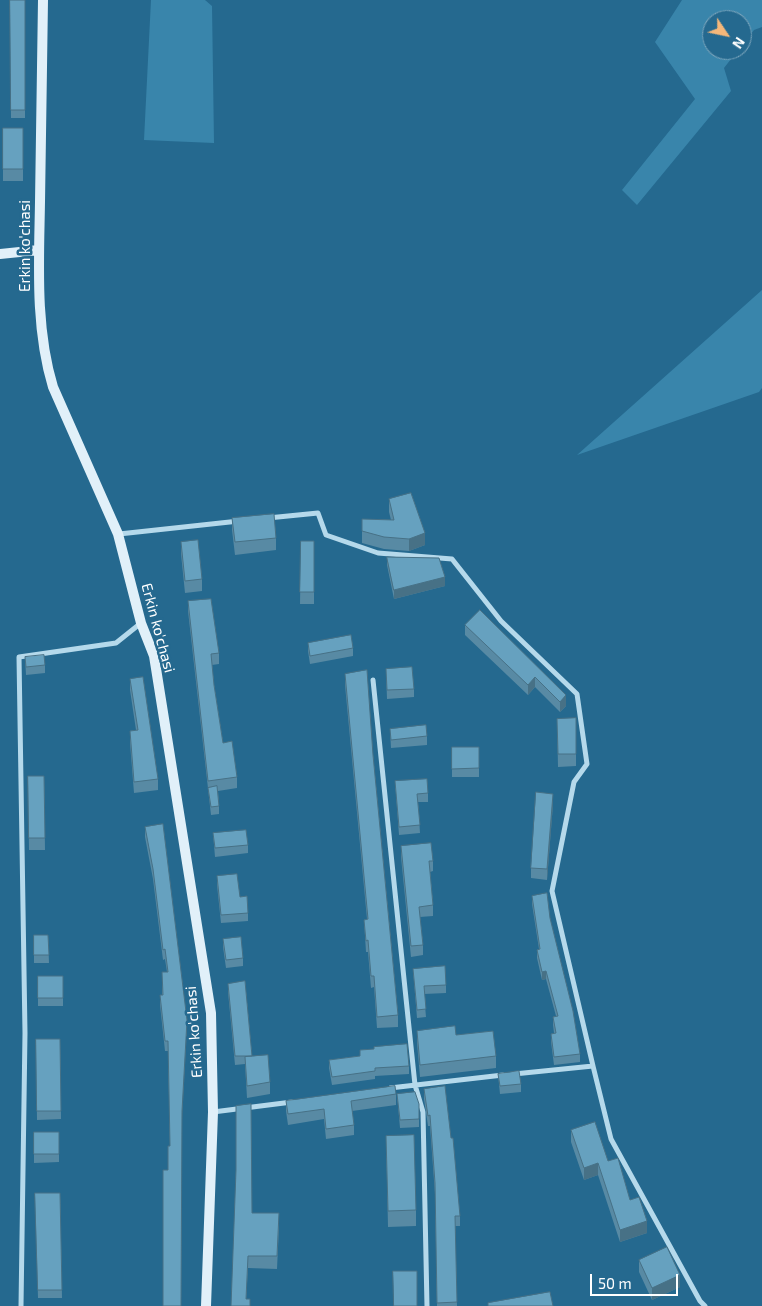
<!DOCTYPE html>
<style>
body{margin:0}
#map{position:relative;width:762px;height:1306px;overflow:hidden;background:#25698f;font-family:"Exo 2",sans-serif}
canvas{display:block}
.north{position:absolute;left:702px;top:10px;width:50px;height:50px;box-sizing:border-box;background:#25698f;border:1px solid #7ca5bc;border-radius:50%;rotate:124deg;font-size:14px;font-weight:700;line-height:20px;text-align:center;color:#fff}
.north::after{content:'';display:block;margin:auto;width:18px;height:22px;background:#f5b77a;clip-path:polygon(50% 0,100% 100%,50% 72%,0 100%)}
.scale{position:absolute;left:590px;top:1274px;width:88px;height:22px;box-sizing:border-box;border:2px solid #fff;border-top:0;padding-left:6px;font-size:15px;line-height:18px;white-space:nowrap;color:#fff;-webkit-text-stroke:4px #25698f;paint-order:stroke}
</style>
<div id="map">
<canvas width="762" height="1306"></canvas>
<div class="north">N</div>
<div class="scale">50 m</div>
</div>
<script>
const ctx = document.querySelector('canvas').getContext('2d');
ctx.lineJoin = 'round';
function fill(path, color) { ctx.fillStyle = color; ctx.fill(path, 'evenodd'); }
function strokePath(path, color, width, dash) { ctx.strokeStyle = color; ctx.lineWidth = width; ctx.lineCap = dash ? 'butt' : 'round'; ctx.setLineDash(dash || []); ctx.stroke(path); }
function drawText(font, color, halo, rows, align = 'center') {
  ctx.font = font + ' "Exo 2",sans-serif'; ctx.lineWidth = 5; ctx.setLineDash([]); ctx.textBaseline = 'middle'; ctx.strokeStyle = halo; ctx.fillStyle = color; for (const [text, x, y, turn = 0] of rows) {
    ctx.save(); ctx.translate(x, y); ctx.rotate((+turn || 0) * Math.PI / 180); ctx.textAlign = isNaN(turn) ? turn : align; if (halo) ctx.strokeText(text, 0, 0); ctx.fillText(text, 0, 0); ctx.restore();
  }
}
fill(new Path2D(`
 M151,0h54l7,6 2,137 -70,-3z
 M682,0h80v27l-8,3 -12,15v-25h-30v30h26l-14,18 7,23 -94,114 -15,-15 73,-91 -40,-57z
 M762,290v98l-3,4 -182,63z`), '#3985ab');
strokePath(new Path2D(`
 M268,518l50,-5 8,22 52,18 74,6 49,62 76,73 10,70 -13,18 -22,109 41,175
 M119,534l120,-13
 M373,680l42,405 8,27 4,194
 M514,1074l79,-8 18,73 89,162 5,5
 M390,1088l113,-13
 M213,1112l79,-10
 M21,1306l4,-273 -6,-376 97,-14 25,-20`), '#b5d9eb', 5);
strokePath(new Path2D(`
 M43,0c-1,67 -2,134 -3,202 -1,61 -5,126 13,185l65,147 23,89 13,33 57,357 2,99 -7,194
 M0,254l39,-4`), '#e1f0f9', 10);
fill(new Path2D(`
 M10,0h15v118h-14z
 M3,128h20v53h-20z
 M389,499l36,46 -16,6 -25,-2 -22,-6v-24l29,1 -2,-8z
 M232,518l44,20v12l-41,5 -3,-25z
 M301,541h13v63h-14z
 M181,542l21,37v12l-17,2 -4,-39z
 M387,557l58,29 -51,13 -7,-34z
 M188,601l31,52v11l-7,1 2,20 9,58 14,34v11l-19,3 1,15v8l-8,1 -23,-204z
 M480,610l86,96 -6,6 -25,-25 -7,8 -63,-60v-10z
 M308,643l45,5v8l-43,8 -2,-13z
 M25,657l20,8v8l-19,2z
 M386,669l28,20v8l-27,2z
 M345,674l28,81 25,260v12l-21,1 -3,-41 -3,1 -3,-36h-2l-2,-32 3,-1 -22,-234z
 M130,679l28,100v11l-24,3 -4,-50v-12l6,-1 -6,-40z
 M576,718v48l-18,1 -1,-48z
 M390,729l37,7v9l-36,3z
 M452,747h27v30h-27z
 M28,776h16l1,74h-16z
 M395,781l33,12v9h-10l2,31 -21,2z
 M553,804l-6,76 -16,-2v-10z
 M145,827l42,203 -19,140 2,-24 -2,-95h-3l-5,-46v-10h2v-23h5l-2,-13 -2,1 -10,-81 -8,-42z
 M213,833l35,12v8l-33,4z
 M401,846l32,15v10l-3,1 3,33v11l-13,1 3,28v10l-12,2 -10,-100z
 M217,876l31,37v8l-27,2 -4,-38z
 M532,896l18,22 30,136v8l-26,3 -3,-23v-8l3,-1 -1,-8v-8l3,-1 -10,-37 -4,1 -5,-22v-8l2,-1 -7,-45z
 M34,935h14l1,28h-15z
 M223,939l20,19v8l-17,2 -3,-21z
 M413,969l33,16v8l-22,1 2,23 -9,1z
 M38,976h25v30h-25z
 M245,981l7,75 18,26v12l-23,4 -2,-34 -10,1 -7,-73v-8z
 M417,1031l39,4 40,21v12l-76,9 -3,-34z
 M36,1039h24l1,80 -24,1z
 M360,1050l49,16v8l-34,2v3l-43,6 -3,-17v-8l31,-4z
 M498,1074l23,10v8l-21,2z
 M424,1089l36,127v10h-5l2,80h-20l-2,-112 -5,-68h-2l-4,-27z
 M396,1094v11l-44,6 2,14v10l-28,4 -2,-20 -36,6 -2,-14v-10z
 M397,1094l22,10v23l-19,1z
 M571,1130l37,31 22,39 17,33 -27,9 -22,-67 -14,5 -13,-38z
 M34,1132h25v30l-25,1z
 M386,1136l30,74v16l-28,1z
 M35,1193h25l2,105h-24z
 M252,1213l27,13 -2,43 -29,-1 -2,31 -15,7z
 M639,1260l41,27 -28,13 -13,-28z`), '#588aa4');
fill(new Path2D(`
 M425,533v12l-16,6v-12z
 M445,577v9l-51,13v-9z
 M535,677v10l-7,8v-10z
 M566,695v11l-6,6v-10z
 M553,794v10l-6,76v-11z
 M546,971v8l-4,1v-8z
 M187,1020v10l-5,91v-10z
 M598,1163v12l-14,5v-12z
 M647,1221v12l-27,9v-12z
 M680,1275v12l-28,13v-12z`), '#477186');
const building = new Path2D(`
 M10,0h15v110h-14z
 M3,128h20v41h-20z
 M411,493l14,40 -16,6 -25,-2 -22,-6v-12l32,1 -5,-21z
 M274,514l2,24 -41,4 -3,-24z
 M198,540l4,39 -17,2 -4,-39z
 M301,541h13v51h-14z
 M387,557l52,1 6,19 -51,13z
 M211,599l8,54 -8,1 3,31 9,58 9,-2 5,36 -29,4 -20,-180z
 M480,610l86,85 -6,7 -25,-25 -7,8 -63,-60z
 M351,635l2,13 -43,8 -2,-13z
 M44,655l1,10 -19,2 -1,-10z
 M412,667l2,22 -27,1 -1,-21z
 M367,670l6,85 25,260 -21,2 -3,-41h-3l-3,-36 -2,1 -2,-21 4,-1 -23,-245z
 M143,677l15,102 -24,3 -4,-51 8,-1 -8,-51z
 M576,718v36h-18l-1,-35z
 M426,725l1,11 -36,4 -1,-11z
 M452,747h27v21l-27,1z
 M28,776h16l1,62h-16z
 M427,779l1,14 -11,1 3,31 -21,2 -4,-46z
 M217,786l2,20 -8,1 -3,-19z
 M536,792l17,2 -6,75 -16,-1z
 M163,824l24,196 -5,91 -1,195h-18v-136h5v-24h2l-2,-105h-3l-5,-46h3l-1,-23h6l-3,-23 -2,1 -10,-81 -8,-42z
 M246,830l2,15 -33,3 -2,-15z
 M431,843l2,18h-4l4,44 -14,2 4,38 -12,1 -10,-100z
 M237,874l3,23 7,-1 1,17 -27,2 -4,-39z
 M547,893l3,25 23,93 7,43 -26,3 -3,-23 5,-1 -3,-16 5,-1 -12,-45 -4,1 -5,-22 3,-1 -8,-53z
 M34,935h14l1,20h-15z
 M241,937l2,21 -17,2 -3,-21z
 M445,966l1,19 -22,1 2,23 -9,1 -4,-41z
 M38,976h25v22h-25z
 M245,981l7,75h-17l-7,-72z
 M455,1026l1,9 37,-4 3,25 -76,9 -3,-34z
 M36,1039h24l1,72h-24z
 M407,1044l2,22 -34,2v3l-43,6 -3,-17 31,-4v-6l14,-1v-2z
 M268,1055l2,27 -23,4 -2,-29z
 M519,1071l2,13 -21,2 -2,-12z
 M395,1086l1,8 -45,7 3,24 -28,4 -2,-20 -36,5 -2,-13z
 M445,1086l6,52h2l7,78h-5l2,86 -20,1 -2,-120 -5,-68 -2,1 -4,-27z
 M415,1092l4,12v15l-19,1 -3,-26z
 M251,1104l1,109h27l-2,43h-29l-2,43h4v7h-19l5,-136v-64z
 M595,1122l13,39 10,-3 12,42 9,-3 8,24 -27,9 -22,-67 -14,5 -13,-38z
 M34,1132h25v22h-25z
 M414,1135l2,75 -28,1 -2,-75z
 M35,1193h25l2,97h-24z
 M667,1247l13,28 -28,13 -13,-28z
 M393,1271h24v35h-23z
 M550,1292l3,14h-65v-3z`);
fill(building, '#66a1bf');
strokePath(building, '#477186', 1);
drawText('15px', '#fff', '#25698f', [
 ["Erkin ko'chasi",25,246,-90],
 ["Erkin ko'chasi",158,628,75],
 ["Erkin ko'chasi",194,1032,-94]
]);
</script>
